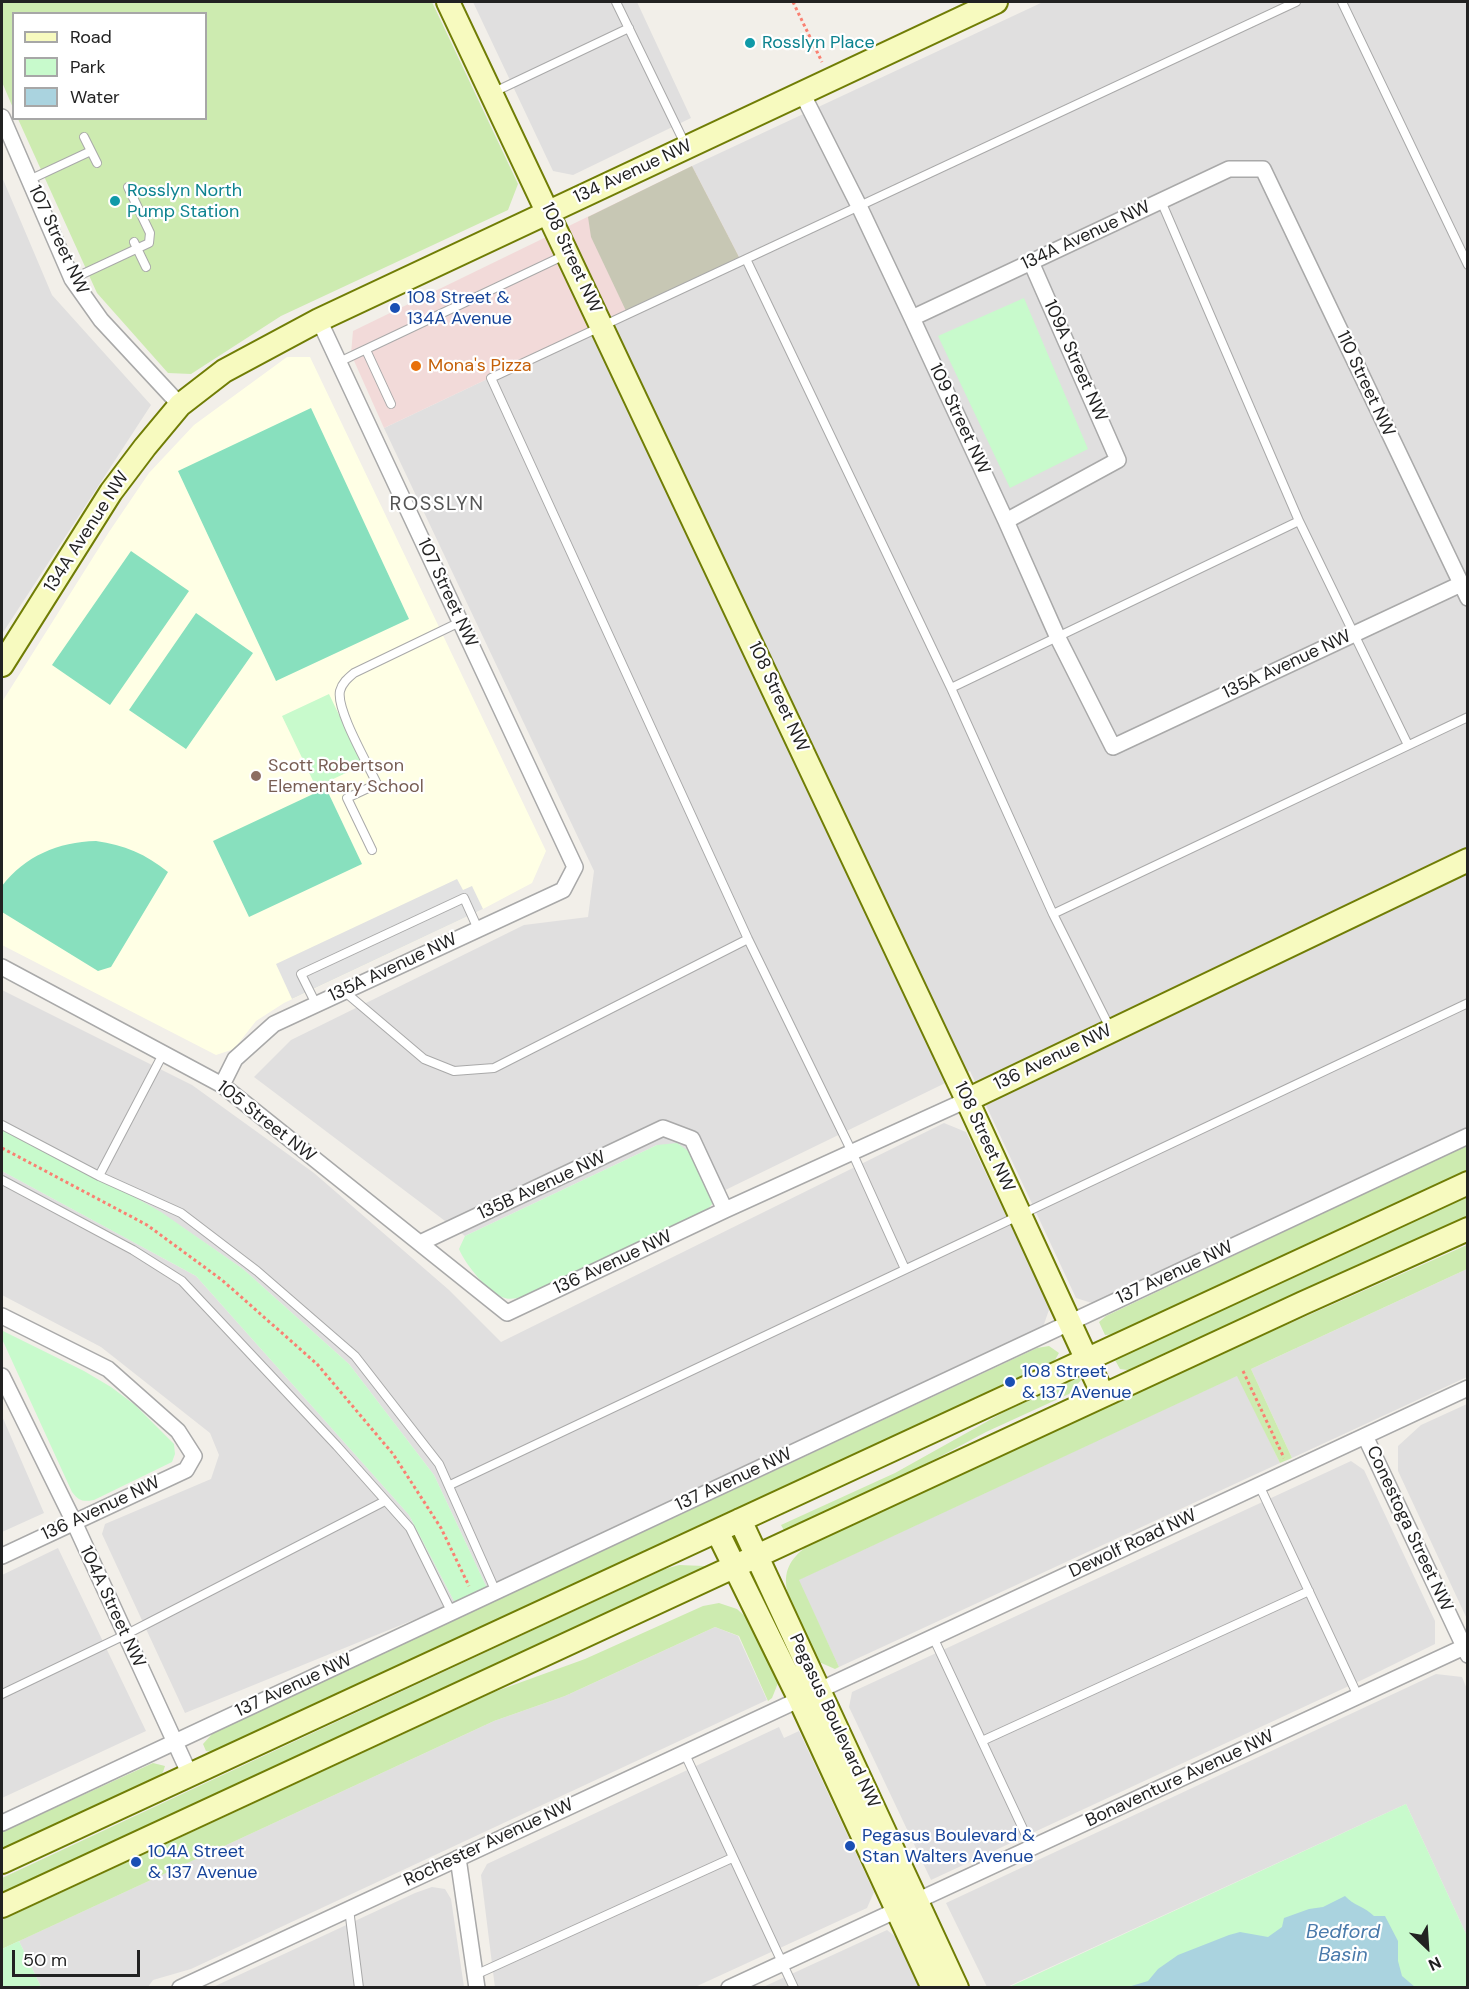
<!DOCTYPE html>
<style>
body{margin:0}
#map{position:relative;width:1469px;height:1989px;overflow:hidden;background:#f2efe9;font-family:"DM Sans",sans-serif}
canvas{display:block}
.frame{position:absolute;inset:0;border:3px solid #222;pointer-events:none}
.legend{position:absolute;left:12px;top:12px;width:195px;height:108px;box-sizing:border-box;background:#fff;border:2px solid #a7a7a7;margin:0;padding:8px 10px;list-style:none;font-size:18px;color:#222}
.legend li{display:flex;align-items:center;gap:12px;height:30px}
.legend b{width:30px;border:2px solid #a7a7a7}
.north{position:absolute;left:1397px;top:1917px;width:60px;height:60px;-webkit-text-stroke:4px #fff;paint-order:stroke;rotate:155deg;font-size:16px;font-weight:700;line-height:24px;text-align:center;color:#222}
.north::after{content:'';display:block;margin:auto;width:21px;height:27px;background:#222;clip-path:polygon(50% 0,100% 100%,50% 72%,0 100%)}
.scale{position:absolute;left:12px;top:1950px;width:128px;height:27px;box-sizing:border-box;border:3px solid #222;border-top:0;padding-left:8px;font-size:18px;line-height:21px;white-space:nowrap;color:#222;-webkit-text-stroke:4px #fff;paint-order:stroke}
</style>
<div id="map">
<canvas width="1469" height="1989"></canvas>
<div class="frame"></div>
<ul class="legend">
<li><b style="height:8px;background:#f7fabf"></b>Road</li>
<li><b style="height:16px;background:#c8facc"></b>Park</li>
<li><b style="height:16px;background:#aad3df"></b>Water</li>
</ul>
<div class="north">N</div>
<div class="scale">50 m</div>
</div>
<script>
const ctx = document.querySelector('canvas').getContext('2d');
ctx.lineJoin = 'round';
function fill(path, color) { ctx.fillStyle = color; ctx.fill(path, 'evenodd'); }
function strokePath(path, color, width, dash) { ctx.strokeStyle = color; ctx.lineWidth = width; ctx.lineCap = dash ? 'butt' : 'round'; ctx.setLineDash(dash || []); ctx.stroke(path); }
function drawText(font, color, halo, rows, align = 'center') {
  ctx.font = font + ' "DM Sans",sans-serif'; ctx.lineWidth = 4.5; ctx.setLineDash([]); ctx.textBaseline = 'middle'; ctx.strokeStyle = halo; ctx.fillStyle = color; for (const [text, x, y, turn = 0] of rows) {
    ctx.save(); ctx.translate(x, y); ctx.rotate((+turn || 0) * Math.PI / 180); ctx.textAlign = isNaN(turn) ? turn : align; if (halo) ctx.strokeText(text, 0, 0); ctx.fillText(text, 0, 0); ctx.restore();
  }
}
fill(new Path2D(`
 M473,2h164l54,116 -118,57 -20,-4z
 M1043,2h424v1126l-372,176 -19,-6 -106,-227 -257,125 -56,-51 -192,91 -211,-159 37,-37 233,-115 64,-8 6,-46 -210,-443 356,-169 -48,-93z
 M2,177l50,118 99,110 -149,229z
 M2,990l190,95 122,88 135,117 52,52 443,-219 22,9 84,175 -7,20 -556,261 -53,-113 -85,-111 -106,-95 -83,-57 -158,-89z
 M2,1171l194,105 213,239 46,88 -270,110 -83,-179 3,-10 106,-45 8,-24 -9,-22 -109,-86 -99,-52z
 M1467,1269v108l-175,81 -41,-89z
 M1238,1375l42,88 -441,204 -41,-87z
 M1467,1404v215l-69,-148v-25l23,-21z
 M2,1416l42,97 -42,19z
 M1351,1461l13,9 71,151v23l-71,35 -433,201 -82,-173 3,-15z
 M58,1548l88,183 -144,67v-223z
 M715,1627l23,9 29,64 -576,269 -38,11 -5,7h-107l-22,-46 475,-220 71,-25z
 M1436,1674l26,3 5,12v247l-61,-132 -399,183h-20l-41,-84z
 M779,1727l5,11 15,-7 75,161 -7,16 -172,79 -200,1 -14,-113 6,-11z
 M432,1887l13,2 6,10 13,88 -253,1 204,-95z
 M887,1930l10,8 23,49 -159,1z`), '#e0dfdf');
fill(new Path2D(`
 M692,166l48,93 -356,169 -33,-74 2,-23z`), '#f2dad9');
fill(new Path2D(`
 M287,357h23l236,494 -14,32 -49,26 -199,94 -28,18 -22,28 -18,6 -214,-110v-243l107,-170 40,-59 45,-48z`), '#ffffe5');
fill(new Path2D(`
 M692,166l48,93 -113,54 -36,-76 -3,-20z`), '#c7c7b4');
fill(new Path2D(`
 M2,2h430l86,182 -10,26 -227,106 -90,58 -23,-1 -71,-80 -79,-174 188,-1v-104h-192l-1,94 -11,-26z
 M1467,1145v27l-349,162 -13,1 -6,-13 7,-6z
 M1467,1196v22l-323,150 -16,2 -8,-1 -5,-9z
 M1467,1245v24l-216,100 41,89 -12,5 -43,-87 -438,204 40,87 -4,2 -16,-7 -31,-68c-6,-22 2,-35 19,-48l373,-174z
 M1049,1346l10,7 -4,7 -8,7 -825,383 -10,2 -6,-1 -3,-7 10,-11 824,-385z
 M1079,1377l2,3 -12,14 -83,38 -118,63 -82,39 -5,-9 114,-52 109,-61z
 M679,1565l25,1 1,3 -703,329v-20l660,-308z
 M719,1603l18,6 12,11 29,63 -6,15 -4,3 -29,-65 -24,-9 -150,69 -71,25 -492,228v-29l492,-228 91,-33 118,-53z
 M153,1763l12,3 -2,6 -9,10 -152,70v-20z`), '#cdebb0');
fill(new Path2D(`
 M1024,298l64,151 -78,39 -72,-152z
 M329,694l34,71 -47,22 -34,-71z
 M2,1123l159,89 82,57 106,95 85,111 53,113 -32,15 -46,-88 -213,-239 -194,-105z
 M677,1143l17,12 19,41v7l-6,7 -183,86c-6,2 -13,4 -19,2 -16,-4 -40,-34 -46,-49l6,-13 192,-91z
 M3,1331l81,40 27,16 24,18 39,39 1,10 -3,8 -78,38c-11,2 -15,1 -22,-8l-70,-153z
 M1406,1804l61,132v51l-460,1z
 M19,1941l22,46h-39v-38z`), '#c8facc');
fill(new Path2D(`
 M311,408l98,211 -133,62 -98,-210z
 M131,551l58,40 -79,114 -58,-40z
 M196,613l57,40 -67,96 -57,-39z
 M326,788l36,76 -113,53 -36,-76z
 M96,841c28,4 50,13 72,31l-57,95 -13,4 -96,-59v-26c23,-30 56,-44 94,-45z`), '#88e0be');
fill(new Path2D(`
 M457,879l6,11 9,-4 11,23 -191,90 -16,-35z`), '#e2e2e2');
fill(new Path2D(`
 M1345,1896c8,9 20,11 29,20h11l13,25v20l4,15 13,11h-287l20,-6 10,-12 20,-14 51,-20 11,-3 28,5 14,-10 2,-9 25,-9 14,-2z`), '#aad3df');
const lane = new Path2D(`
 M616,2l70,144
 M1296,2l-550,257 205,429 102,226 415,-197
 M1342,2l126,263
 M492,93l137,-65
 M84,137l13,26
 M29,180l62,-29
 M1161,201l138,320 109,224
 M134,242l12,25
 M746,259l-255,119 257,561 104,213 53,117
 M72,279l77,-36 1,-10 -22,-46
 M366,350l25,54
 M339,362l226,-107
 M951,688l348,-167
 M372,850l-25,-52 30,-14c-9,-20 -41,-74 -37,-93 2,-8 8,-13 14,-18l106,-51
 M1053,914l57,114
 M345,992l79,67 30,12 40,-3 254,-129
 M316,1004l-15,-30 163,-76 14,31
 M2,1125l97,51 82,37 76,58 98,85 84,108 57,128
 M99,1176l64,-122
 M2,1180l131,70 49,31 155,165 73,82 42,85
 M450,1485l1018,-482
 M1259,1485l99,211
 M933,1637l99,211
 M2,1694l123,-59 260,-134
 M982,1741l327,-150
 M684,1752l110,236
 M349,1909l10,79
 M475,1975l257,-117`);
const street = new Path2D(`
 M802,93l57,113 53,112 94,203 52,117 55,109 348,-163
 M2,117l70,162 29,41 79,85
 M912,318l317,-149h34l205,429
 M1006,521l112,-61 -87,-198
 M2,967l220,118 285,228 218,-103 242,-110
 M222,1085l13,-26 39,-35 289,-134 12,-23 -256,-547
 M420,1243l243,-115 29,11 33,71
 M2,1316l106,53 70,62 16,25 -8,14 -184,86
 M2,1376l72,146 116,253
 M1365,1436l103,219
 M2,1823l1466,-687
 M458,1858l19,130
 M180,1988l1288,-600
 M729,1988l735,-341`);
const secondary = new Path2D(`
 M448,2l519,1098 136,295
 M2,665l109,-173 34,-45 35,-42 44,-34 95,-51 677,-318
 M967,1100l501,-240
 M740,1520l217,468
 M717,1531l82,167 134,290
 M2,1862l1466,-679
 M2,1906l1301,-603 165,-74`);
strokePath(lane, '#a9a9a9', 10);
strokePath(street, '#a9a9a9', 18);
strokePath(secondary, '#707d05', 26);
strokePath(new Path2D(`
 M793,2l29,60
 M2,1148l145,77 75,55 95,84 76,90 48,74 28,58
 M1243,1371l41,87`), '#fa8072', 3, [3, 3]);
strokePath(lane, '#fff', 8);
strokePath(street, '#fff', 15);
strokePath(secondary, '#f7fabf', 22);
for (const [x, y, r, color] of [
 [750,43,6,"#0f9aa8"],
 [115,201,6,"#0f9aa8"],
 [395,308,6,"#1a4fb4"],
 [416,366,6,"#e8710a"],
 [256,776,6,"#8d6e63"],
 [1010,1382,6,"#1a4fb4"],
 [850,1846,6,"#1a4fb4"],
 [136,1862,6,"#1a4fb4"]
]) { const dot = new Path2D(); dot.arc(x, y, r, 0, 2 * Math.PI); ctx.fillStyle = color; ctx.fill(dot); strokePath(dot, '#fff', 2); }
drawText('18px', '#0d838f', '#fff', [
 ["Rosslyn Place",762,43],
 ["Rosslyn North",127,191],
 ["Pump Station",127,212]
], 'left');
drawText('18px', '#222', '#fff', [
 ["134 Avenue NW",633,172,-25],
 ["134A Avenue NW",1086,236,-25],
 ["107 Street NW",58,240,65],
 ["108 Street NW",571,258,65],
 ["109A Street NW",1075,361,66],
 ["110 Street NW",1365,384,65],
 ["109 Street NW",959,419,65],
 ["134A Avenue NW",87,532,-57],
 ["107 Street NW",447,593,65],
 ["135A Avenue NW",1287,665,-25],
 ["108 Street NW",778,697,65],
 ["135A Avenue NW",393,968,-25],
 ["136 Avenue NW",1053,1058,-26],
 ["105 Street NW",266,1122,38],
 ["108 Street NW",984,1137,65],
 ["135B Avenue NW",542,1186,-25],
 ["136 Avenue NW",613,1263,-25],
 ["137 Avenue NW",1175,1273,-25],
 ["137 Avenue NW",734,1480,-25],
 ["136 Avenue NW",101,1509,-25],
 ["Conestoga Street NW",1409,1529,65],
 ["Dewolf Road NW",1133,1544,-25],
 ["104A Street NW",112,1607,65],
 ["137 Avenue NW",294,1686,-25],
 ["Pegasus Boulevard NW",834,1721,65],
 ["Bonaventure Avenue NW",1180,1779,-25],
 ["Rochester Avenue NW",489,1843,-25]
]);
drawText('18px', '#164399', '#fff', [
 ["108 Street &",407,298],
 ["134A Avenue",407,319],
 ["108 Street",1022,1372],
 ["& 137 Avenue",1022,1393],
 ["Pegasus Boulevard &",862,1836],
 ["Stan Walters Avenue",862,1857],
 ["104A Street",148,1852],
 ["& 137 Avenue",148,1873]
], 'left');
drawText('18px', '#c56008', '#fff', [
 ["Mona's Pizza",428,366]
], 'left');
drawText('18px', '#785e54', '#fff', [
 ["Scott Robertson",268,766],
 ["Elementary School",268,787]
], 'left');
ctx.letterSpacing = '1.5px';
drawText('20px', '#555', '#fff', [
 ["ROSSLYN",437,505]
]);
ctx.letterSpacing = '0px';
drawText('italic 20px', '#4a7aab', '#fff', [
 ["Bedford",1343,1933],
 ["Basin",1343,1956]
]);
</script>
